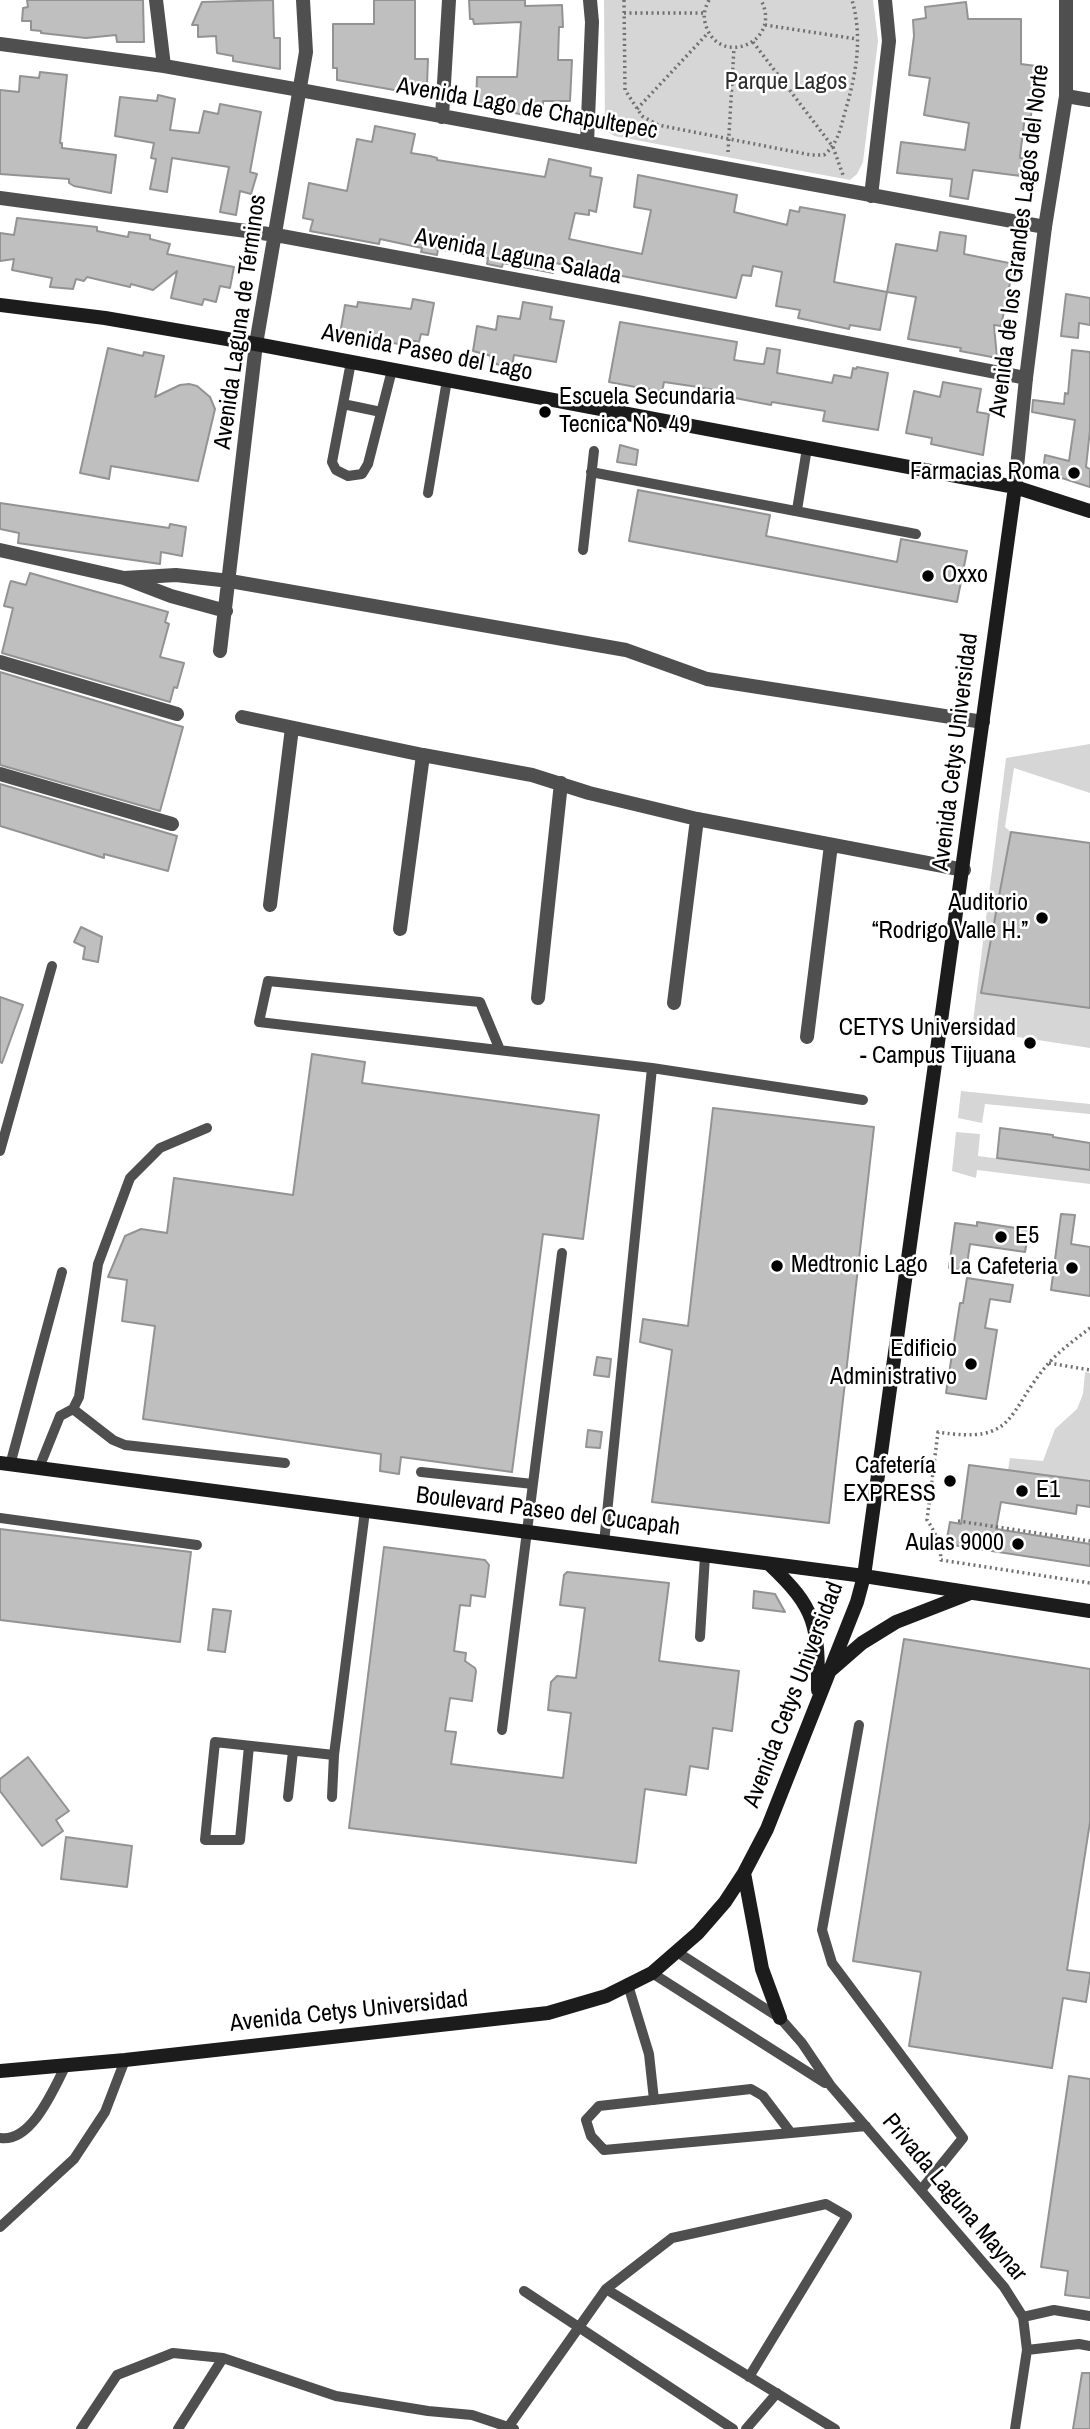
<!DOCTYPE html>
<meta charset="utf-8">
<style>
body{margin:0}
canvas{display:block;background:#fff}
</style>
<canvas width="1090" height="2429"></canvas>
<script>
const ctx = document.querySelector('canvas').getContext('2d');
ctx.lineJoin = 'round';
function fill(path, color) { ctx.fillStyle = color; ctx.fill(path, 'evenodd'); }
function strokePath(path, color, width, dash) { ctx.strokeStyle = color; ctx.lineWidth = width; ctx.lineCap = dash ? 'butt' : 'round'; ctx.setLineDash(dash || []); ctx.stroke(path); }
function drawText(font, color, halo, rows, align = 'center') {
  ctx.font = font + ' "Archivo Narrow",sans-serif'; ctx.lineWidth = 5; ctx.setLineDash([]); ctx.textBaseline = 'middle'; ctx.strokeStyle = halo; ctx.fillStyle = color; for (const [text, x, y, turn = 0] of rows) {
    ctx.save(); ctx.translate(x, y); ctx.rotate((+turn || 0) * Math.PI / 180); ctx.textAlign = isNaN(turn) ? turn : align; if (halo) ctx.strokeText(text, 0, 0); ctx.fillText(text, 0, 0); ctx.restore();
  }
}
fill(new Path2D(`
 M604,0h269l5,41 -15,121 -6,12 -7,6 -236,-44 -9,-6z
 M1090,744v49l-76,-25 -9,59 6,5 -30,160 109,16v40l-118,-18 34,-272z
 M961,1091l129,13v10l-105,-10 -3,19 -24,-5z
 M956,1132l24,2 -2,22 112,14v14l-113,-14 -1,8 -24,-7z
 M1085,1372l5,1v108l-82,-11 2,-12 33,3 12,-32 22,-20 6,-15z`), '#d6d6d6');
const building = new Path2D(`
 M27,0h116l1,42h-27l-1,-7 -30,3 -45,-5v-2l-10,-1v-9h-9l1,-13 5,-1z
 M273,0l1,38h6v31l-47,-8v-5l-16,-3 -1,-17 -18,1v-12h-6l10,-23z
 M374,0h41v59h13l-1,26 -2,5 -25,1 -63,-11v-12h-4v-44h41z
 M469,0h56v6l37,-1 1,22h-4l-1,33h14l-2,41h-27v4h-14l-1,11 -13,-3v-4l-39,-3 1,-29h40l4,-55 -47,2 -1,-5h-3z
 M966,2l2,17h53v45l15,2 -5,50h-6l-4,32 -1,10h3l-2,18 -48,-6 -5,29 -18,-3 2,-17 -55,-6 4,-31 64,8 4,-27 -45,-8 6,-37 -21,-3 5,-39 -1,-16 13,-2 -1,-11z
 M40,72l27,3 -7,68h2v5l54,7 -5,38 -37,-7 -5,-3v-4l-69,-5v-84l19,2 1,-16 19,2z
 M158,95l17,4 -5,31 29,3 5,-22 14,3 2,-10 41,8 -11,60 7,2 -6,20 -11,-3 -4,24 -16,-3 9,-45 -57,-9 -5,34 -17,-3 6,-30 -5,-1 3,-15 -39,-7 5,-39 37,4z
 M375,126l40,8 -4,19 19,3 7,2v2l108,17 4,-18 42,9 -1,8 12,2 -6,34 -7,-2v5l-14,-2 -6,26 48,10 25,5 9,-44 -17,-3 4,-32 99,20 -3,17 53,13 3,-15 9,2 1,-5 45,8 -11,67 53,10 9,-48 41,7 3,-19 26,4 -2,18 50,10 -13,62 -7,-1 3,33 -37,-7 1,-3 -53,-9 8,-42 -29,-5 -7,38 -30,-5 -1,4 -51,-11 2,-8 -24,-4 6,-34 -29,-6 -2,10 -9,-1 -6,23 -181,-35 -2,10 -50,-10 -1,4 -15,-3 1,-6 -50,-9 -1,6 -16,-3 1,-4 -42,-9 -1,5 -69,-13 3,-11 -10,-2 6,-35 38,8 10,-52 15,3z
 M17,218l80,9v4l31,6 1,-5 21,3v4l20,5 -3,10 67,13 -4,21 -10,-2 -4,16 -12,-3 -2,6 -31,-7 6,-27 -24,19 -22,-6 -1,3 -43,-10 -3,4 -8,-2 -3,10 -23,-2 2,-9 -40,-8 2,-11 -14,2v-28l14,2z
 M1066,294l24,4v27l-11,-2 -1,15 -17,-2z
 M413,299l21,4 -6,32 -7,-1 -2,8 -14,-3 -1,6 -22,-4 -1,2 -41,-9 5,-29 12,2 1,-5 53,7z
 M523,302l29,5 -2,12 14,2 -8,41 -42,-7 -2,12 -22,-4 1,-7 -18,-5 4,-25 19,4 2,-14 22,3z
 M620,322l117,20 -3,18 27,4h3l3,-16 13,2 -3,23 55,10 2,-8 17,3 2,-10 3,1 1,-2 31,6 -10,57 -55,-9 2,-10 -53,-9 -1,3 -36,-7 -1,2 -16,-3 2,-6 -22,-4 -34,-5 -2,10 -53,-10z
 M108,348l35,8 1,-4 20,4 -9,41 25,-12 9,-1 8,2 13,11 5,12 -17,72 -87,-15 -2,13 -29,-6z
 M1072,350l18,2v78l-4,37 4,2v18l-47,-15 2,-17 24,6 6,-41 -43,-8 1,-12 31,4 1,-11 3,1z
 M943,382l38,7 -4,23 12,2 -6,41 -52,-11 1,-6 -26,-5 8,-42 26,6z
 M620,445l18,5 -2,15 -19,-3z
 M638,490l132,25 -4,21 131,26 4,-23 66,12 -10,51 -328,-61z
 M0,503l169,25 1,-4 16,3 -4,29 -21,-4 -1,12 -142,-21 1,-10 -19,-4z
 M30,573l138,39 -3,10 4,2 -9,33 24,6 -7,25 -3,-1 -4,15 -168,-49 11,-45 -9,-2 6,-23 1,-2 15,4z
 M0,672l183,55 -23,84 -160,-46z
 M0,784l177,52 -9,35 -64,-17v4l-104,-32z
 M1011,832l79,11v165l-109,-15z
 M81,927l21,10 -4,25 -15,-3 2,-12 -11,-5z
 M0,997l23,8 -21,58 -2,-1z
 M312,1054l53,8 -3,21 237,32 -16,124 -40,-5 -31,238 -111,-15 -2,17 -19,-3 1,-17 -238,-35 12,-93 -33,-5 5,-41 -19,-3 17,-41 16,-7 26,4 7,-55 119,17z
 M713,1108l161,19 -45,396 -177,-21 20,-152 -32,-8 3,-23 45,7z
 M1000,1128l53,7v2l37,6v27l-93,-12z
 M1061,1214l14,1 -4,29 19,3v49l-39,-6z
 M977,1222l52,8 -4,22 -55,-8 -4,27 -17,-3 6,-45 22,3z
 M967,1278l46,7 -3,17 -20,-3 -5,29 12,2 -11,69 -40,-6 14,-90h3z
 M597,1357l14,2 -2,18 -15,-2z
 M588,1430l14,2 -2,16 -14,-1z
 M969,1465l121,16v26l-13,-2 -1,9 -75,-12 -5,27 94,15v22l-144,-22 4,-22 11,2z
 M0,1529l191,23 -11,90 -180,-22z
 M384,1547l101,13 4,5 -4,32 -14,-2 -1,11 -10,-1 -6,46 12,2 -1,8 10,7 1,3 -4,30 -22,-3 -5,33 11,1 -5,32 112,14 8,-65 -23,-3 3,-28 6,-6 19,2 9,-70 -25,-3 4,-30 3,-3 102,11 -10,78 80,10 -7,60 -19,-3 -5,41 -18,-3 -4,29 -41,-6 -9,74 -287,-35z
 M754,1591l21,3 10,18 -32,-4z
 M213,1609l18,2 -6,41 -17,-2z
 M904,1639l186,30v153l-23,148 23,3v3l-4,26 -23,-4 -11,70 -143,-22 12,-74 -68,-11z
 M28,1757l41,54 -13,9 7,11 -21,15 -42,-55v-12z
 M66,1837l66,9 -5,41 -66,-8z
 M1069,2076l21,3v219l-25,-3 3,-24 -27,-4z
 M1082,2373h8v56h-17z`);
fill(building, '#bfbfbf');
strokePath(building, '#939393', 2);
strokePath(new Path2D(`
 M624,0l1,90 17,26 16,9 153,30h13c14,-12 16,-25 21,-43 11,-37 18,-74 7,-112
 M709,0c-5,9 -6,17 -3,26 14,42 77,16 55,-26
 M624,13h80
 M765,25l92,14
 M753,42l80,105 10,28
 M637,109l71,-76
 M728,152l6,-104
 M1090,1328c-14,11 -30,22 -42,36 -42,48 -30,81 -110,68l-11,88c9,13 13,24 14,40l149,23
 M1049,1363l41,7
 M958,1521l132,20`), '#717171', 3.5, [2, 3.5]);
strokePath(new Path2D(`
 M351,362l-19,100 4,8 12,6 14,-2 6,-10 24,-94
 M343,404l38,8
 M591,472l325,62
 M428,493l19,-113
 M797,510l10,-62
 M583,550l11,-99
 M500,1050l-20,-48 -212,-21 -9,41 393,46 211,32
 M0,1151l52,-185
 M73,1409l40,31 12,5 160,18
 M10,1465l52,-193
 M39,1468l21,-52 13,-7 6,-12 19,-133 32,-86 30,-30 47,-20
 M421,1472l112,12
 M0,1518l197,27
 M604,1543l48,-475
 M700,1637l5,-81
 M859,1725l-37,205 10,33 131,175 -42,52
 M502,1730l60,-477
 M249,1746l-9,94h-35l10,-98 119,13 31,-244
 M288,1797l5,-46
 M332,1797l2,-42
 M677,1952l103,66 22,25 29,43 173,201 19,30 4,33 -12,79
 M652,1973l173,110
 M628,1985l21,69 5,46
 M791,2133l-28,-37 -12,-7 -152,17 -13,14 5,16 13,14 187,-17 75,-7
 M0,2138c32,5 54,-50 66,-73
 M0,2227l74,-68 31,-47 20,-52
 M606,2289l229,140
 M524,2291l209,138
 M1023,2317l31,-7 36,6
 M1027,2350l52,-6 11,2
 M509,2426l97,-137 66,-51 154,-34 21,12 -98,161
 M81,2429l36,-54 56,-22 50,5 113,38 92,15 44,4 42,14
 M178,2429l45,-71
 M746,2429l31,-36`), '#4f4f4f', 10);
strokePath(new Path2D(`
 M156,0l8,66
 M0,44l164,22 136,24 745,137
 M1066,96l24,4
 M442,117l7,-117
 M587,143l5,-121 -2,-22
 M871,196l18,-155 -4,-41
 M0,198l276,37 361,67 389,76
 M0,550l124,28 47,18 55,15
 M124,578l52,-3 54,6 396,69 81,29 276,43
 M220,651l36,-307 50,-292 -3,-52
 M0,662l177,52
 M242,717l181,38 109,20 57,18 108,26 267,51
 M0,774l172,50
 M270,905l22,-177
 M400,929l23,-174
 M538,998l23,-215
 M674,1003l23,-184
 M807,1037l24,-192`), '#4f4f4f', 14);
strokePath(new Path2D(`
 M1015,487l11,-109 19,-151 21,-131v-96`), '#4f4f4f', 14);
strokePath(new Path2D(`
 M0,305l105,13 151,26 759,143 75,24
 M0,1463l864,113 226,35
 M769,1564c48,45 49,61 49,126
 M831,1670l31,-27 34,-21 72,-28
 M744,1873l18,96 18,49
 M0,2071l125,-11 423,-47 58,-17 46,-23 46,-40 27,-31 19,-29 23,-44 90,-227 7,-26 151,-1089`), '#1c1c1c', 14);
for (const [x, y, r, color] of [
 [545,412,7,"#000"],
 [1074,473,7,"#000"],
 [928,576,7,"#000"],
 [1042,918,7,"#000"],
 [1030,1043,7,"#000"],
 [1001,1237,7,"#000"],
 [777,1266,7,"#000"],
 [1072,1268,7,"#000"],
 [971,1364,7,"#000"],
 [950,1481,7,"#000"],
 [1022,1491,7,"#000"],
 [1018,1544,7,"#000"]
]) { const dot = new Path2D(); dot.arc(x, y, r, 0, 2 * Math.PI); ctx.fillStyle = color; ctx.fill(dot); strokePath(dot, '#fff', 2.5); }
drawText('24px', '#2d2d2d', '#fff', [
 ["Parque Lagos",786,83]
]);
drawText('24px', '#000', '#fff', [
 ["Avenida Lago de Chapultepec",527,109,10],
 ["Avenida de los Grandes Lagos del Norte",1020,241,-83],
 ["Avenida Laguna Salada",518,257,11],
 ["Avenida Laguna de Términos",241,322,-82],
 ["Avenida Paseo del Lago",427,353,11],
 ["Avenida Cetys Universidad",956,752,-83],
 ["Boulevard Paseo del Cucapah",548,1512,7],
 ["Avenida Cetys Universidad",794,1695,-69],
 ["Avenida Cetys Universidad",349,2012,-6],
 ["Privada Laguna Maynar",954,2198,50]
]);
drawText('24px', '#000', '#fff', [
 ["Escuela Secundaria",559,398,"left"],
 ["Tecnica No. 49",559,426,"left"],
 ["Farmacias Roma",1060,473],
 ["Oxxo",942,576,"left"],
 ["Auditorio",1028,904],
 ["“Rodrigo Valle H.”",1028,932],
 ["CETYS Universidad",1016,1029],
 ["- Campus Tijuana",1016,1057],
 ["E5",1015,1237,"left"],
 ["Medtronic Lago",791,1266,"left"],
 ["La Cafeteria",1058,1268],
 ["Edificio",957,1350],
 ["Administrativo",957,1378],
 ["Cafetería",936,1467],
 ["EXPRESS",936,1495],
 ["E1",1036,1491,"left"],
 ["Aulas 9000",1004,1544]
], 'right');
</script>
